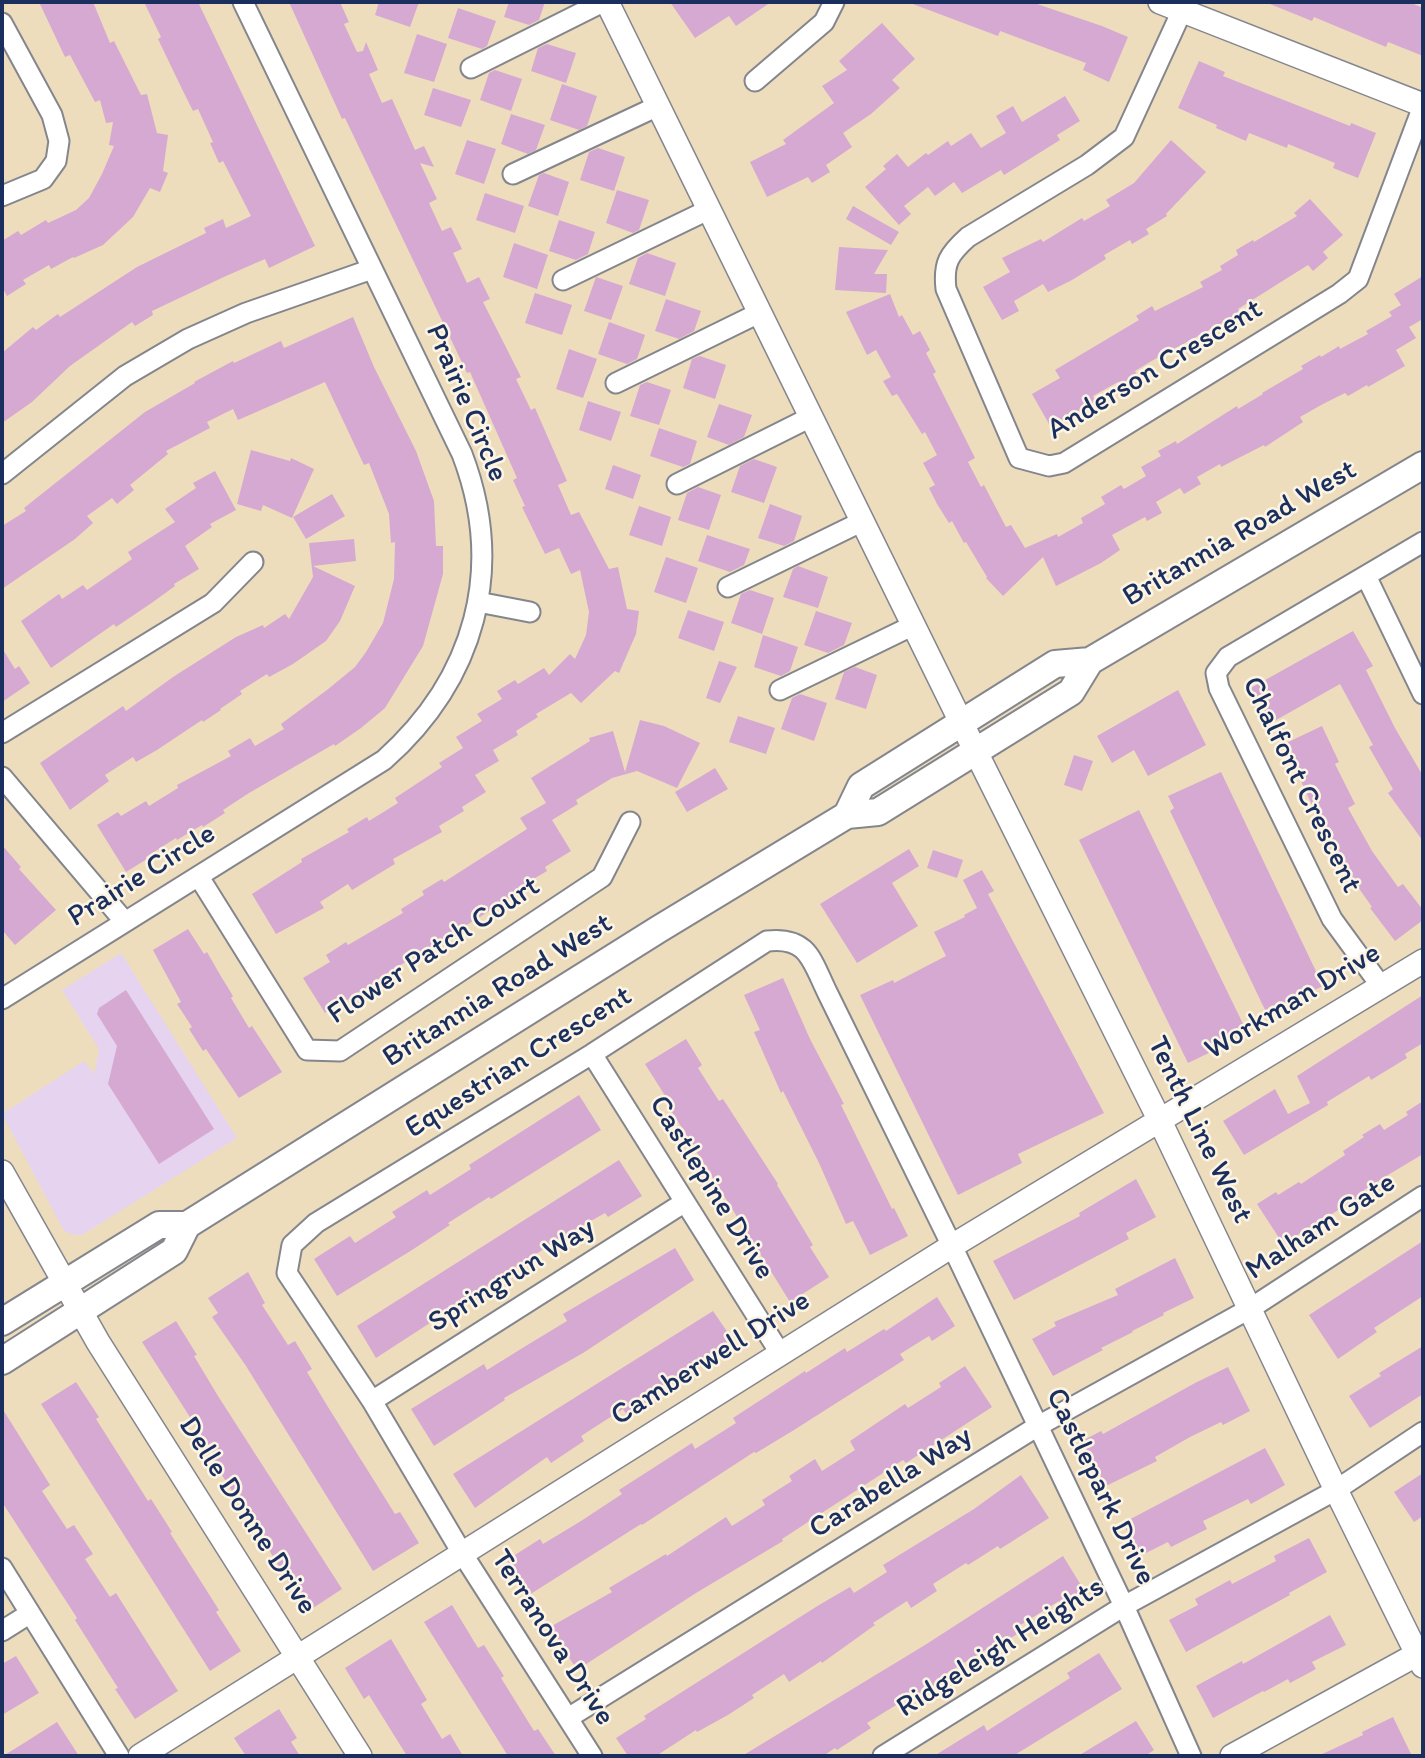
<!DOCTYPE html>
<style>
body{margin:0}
#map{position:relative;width:1425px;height:1758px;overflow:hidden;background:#eeddbc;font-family:Itim,sans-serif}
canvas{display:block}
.frame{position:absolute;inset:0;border:4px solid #1b2f5e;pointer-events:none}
</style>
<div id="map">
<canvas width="1425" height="1758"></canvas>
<div class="frame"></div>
</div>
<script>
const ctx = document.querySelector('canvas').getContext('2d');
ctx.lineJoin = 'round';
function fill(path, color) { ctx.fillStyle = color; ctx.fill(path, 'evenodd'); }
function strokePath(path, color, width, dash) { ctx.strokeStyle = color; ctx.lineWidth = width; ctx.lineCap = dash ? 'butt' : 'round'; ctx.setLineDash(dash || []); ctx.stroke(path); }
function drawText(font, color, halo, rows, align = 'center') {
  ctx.font = font + ' Itim,sans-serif'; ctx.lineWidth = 5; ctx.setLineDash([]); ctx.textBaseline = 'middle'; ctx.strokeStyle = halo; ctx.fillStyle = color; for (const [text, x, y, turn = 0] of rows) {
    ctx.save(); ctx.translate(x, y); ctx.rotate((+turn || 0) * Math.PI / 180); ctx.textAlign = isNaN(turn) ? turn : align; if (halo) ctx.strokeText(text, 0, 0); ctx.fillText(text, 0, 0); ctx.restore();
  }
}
fill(new Path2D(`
 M121,953l116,185 -155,97h-8l-10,-4 -62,-117 82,-53 10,13 5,-25 -37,-59z`), '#e5d3f0');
fill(new Path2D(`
 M39,2h54l17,41 4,-2 27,54 6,-1 10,39 11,2 -5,36 5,2 -8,19 -10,-4 -17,29 -30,28 -29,13 -1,-1 -22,12 -2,-4 -26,15 3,4 -19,12 -5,-9v-46l16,-10 3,4 25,-15 2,3 28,-13 13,-12 13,-24 12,-28 -5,-1 4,-23 -7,1 -6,-23 -5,2 -25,-47 -5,2z
 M144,2h54l117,244 -46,22 -4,-9 -39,17 -74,35 1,4 -18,11 -3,-4 -62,44 -38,36 -30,21v-70l31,-26 3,3 22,-16 2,3 77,-50 69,-34 -2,-5 19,-9 3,9 25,-12 -28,-55 -4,2 -9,-20 3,-1 -15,-33 -5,2 -11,-22 -24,-50 3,-2z
 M289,2h51l9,20 -5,2 13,28 6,-1 3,-9 12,28 -9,4 13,29 10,-4 23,51 9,-4 10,21 -14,-4 17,36 -8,4 13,28 9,-4 11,22 -9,4 14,30 12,-6 11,22 -7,3 38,75 -5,2 15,31 4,-2 32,73 -9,4 13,30 8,-3 30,57 9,-2 9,42 12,2 -3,23 -17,39 -4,-2 -34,32 -10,-10 -35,21 2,3 -22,14 2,4 -25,15 6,11 -24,14 11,17 -24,15 2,4 -25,15 3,6 -49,27 2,5 -43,26 -4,-6 -28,18 4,6 -48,26 -24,-40 50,-32 -1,-3 48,-27 -2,-3 20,-12 2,4 29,-18 -3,-5 47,-31 -3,-4 24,-15 -7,-11 26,-16 -5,-7 25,-15 -5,-8 18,-11 3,4 26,-16 5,7 21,-21 5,5 11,-24 3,-23 -9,-42 -9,4 -12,-26 -14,6 -23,-47 3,-1 -12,-26 4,-2 -47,-106 -3,1 -122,-255 -3,1z
 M379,2h40l-9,25 -35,-12z
 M509,2h36l-6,18 -10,5 -25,-8z
 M670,2h101l-35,24 -7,-10 -34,22z
 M1031,2l71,24 26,11 -19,45 -26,-12 3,-7 -86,-32 -2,5 -88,-33z
 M1265,2h144l14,6v48l-35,-14 -2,5 -72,-30 -2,4z
 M458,8l38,13 -9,25 -5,3 -34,-11z
 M882,23l33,36 -23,21 8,8 -29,26 -28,19 9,14 -26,18 4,7 -18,11 -4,-6 -41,20 -17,-35 36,-18 -3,-4 51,-37 -12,-17 25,-16 -8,-9z
 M417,34l30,10 -13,38 -30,-9z
 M547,44l29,9 -10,30 -35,-12 7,-23z
 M1199,61l26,11 -2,4 43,17 84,33 1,-3 25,10 -18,45 -25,-10 2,-5 -47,-19 -1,4 -38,-15 -3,8 -30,-13 1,-3 -39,-17z
 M495,70l27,9 -11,32 -31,-11 9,-27z
 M562,84l35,12 -10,30 -8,4 -29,-10z
 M433,88l38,12 -10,27 -37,-12z
 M1065,96l15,25 -23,14 3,5 -56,35 -3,-5 -39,23 -8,-11 -19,14 -7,-9 -24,19 7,8 -12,11 -34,-38 21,-18 -3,-3 14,-12 11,13 18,-14 2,2 20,-14 3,5 20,-13 10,15 25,-15 -10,-17 17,-10 9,16z
 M511,114l34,11 -9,25 -8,4 -27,-10z
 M467,140l29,9 -12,35 -29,-10z
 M1171,140l35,32 -40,42 1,2 -21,13 3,5 -17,10 -2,-4 -26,15 2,4 -34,21 -24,12 -5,-8 -29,17 5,10 -17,9 -19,-33 27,-15 -8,-14 39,-19 2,3 39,-24 2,3 26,-15 -4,-6 28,-17z
 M598,148l27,9 -11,34 -34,-11 9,-28z
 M544,173l25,9 -11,34 -30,-10 11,-31z
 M617,190l32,10 -10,30 -6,3 -27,-10z
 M485,193l39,13 -9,27 -39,-13z
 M1310,199l33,36 -20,17 5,6 -15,13 -5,-6 -70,44 3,4 -86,46 -20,12 2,4 -18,10 -1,-3 -25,14 4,7 -44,28 -21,-37 28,-16 -5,-8 84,-50 -3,-4 16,-10 3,5 48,-24 -3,-5 22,-12 -2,-4 18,-11 -2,-5 17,-10 1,2 43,-26 -3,-3z
 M853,206l46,26 -8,13 -45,-26z
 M559,220l36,12 -7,22 -12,6 -27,-9z
 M514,243l34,12 -11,34 -34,-12z
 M839,247l49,3 -14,24h13l-1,19 -51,-3z
 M647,253l29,10 -11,33 -36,-12 9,-26z
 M1423,276v43l-14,8 7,11 -20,12 9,16 -37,21 -1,-2 -19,11 -3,-3 -22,11 -23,13 3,5 -38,25 -1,-2 -43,22 -1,-3 -23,13 4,7 -17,10 -4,-6 -24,14 6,11 -15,8 -2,-4 -33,18 8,15 -19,13 -45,23 -13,-29 -40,39 -17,-18 1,-1 -21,-35 -2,1 -12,-22 -3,2 -12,-19 -8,-16 6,-3 -12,-22 14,-8 -12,-23 -3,2 -25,-40 -5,2 -9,-15 8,-4 -15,-27 -9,5 -21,-43 44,-18 9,23 3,-2 11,20 7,-4 10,19 -4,3 10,19 -3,2 42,84 -7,4 13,25 3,-2 22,42 5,-2 14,23 32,-14 1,3 25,-14 -2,-5 24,-14 -4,-7 20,-12 3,4 22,-13 -5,-9 20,-11 -3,-5 18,-10 1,3 60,-38 1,3 25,-15 -1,-1 41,-24 -2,-3 19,-11 1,2 18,-11 1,3 28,-15 -2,-3 26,-15 -3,-4 12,-7 -7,-11z
 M596,277l27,9 -12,34 -27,-9z
 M535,293l37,12 -10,30 -37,-12z
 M666,299l35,12 -7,20 -15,8 -24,-8z
 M353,317l21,50 42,84 18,50 2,45h7v28l-20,72 -38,62 -24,20 -26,18 -1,-2 -85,49 -26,17 2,3 -22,14 -1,-2 -25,15 -1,-2 -30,19 1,2 -21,13 -29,-47 21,-13 3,4 25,-15 3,5 29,-18 -1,-3 54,-29 -3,-5 22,-13 5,8 29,-17 -3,-5 46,-34 28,-23 11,-15 17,-29 11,-44 1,-37 -4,1 -2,-29 -20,-51 -5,2 -39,-83 -87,38 -5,-11 -26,13 3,6 -44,23 2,3 -38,31 4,5 -17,14 -5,-6 -25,18 6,7 -18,16 -73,50v-63l24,-15 -2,-3 121,-96 50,-29 -1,-1 39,-21 1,2 47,-22 3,7z
 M609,322l36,13 -8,24 -10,5 -29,-10z
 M569,349l28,10 -14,39 -27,-9z
 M700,356l26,9 -11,34 -32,-11 9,-29z
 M647,382l24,8 -12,35 -29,-9 10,-31z
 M588,401l33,11 -10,29 -32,-11z
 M719,404l33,11 -8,22 -15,8 -22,-8z
 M659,428l38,13 -7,23 -7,3 -33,-11z
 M251,450l39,11 1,-3 23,11 -22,49 -29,-13 -2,6 -24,-7z
 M754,459l23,8 -13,36 -33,-11 9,-26z
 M613,465l28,10 -8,24 -28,-10z
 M215,471l21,39 -26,14 2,3 -27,19 14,23 -25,15 1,2 -22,16 -37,25 -2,-3 -63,44 -30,-47 38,-27 3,5 21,-14 4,5 45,-31 -4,-7 47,-30 -10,-13 31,-21 -3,-5z
 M698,487l23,8 -12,35 -31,-10 9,-27z
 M332,494l13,22 -39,23 -13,-22z
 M770,504l32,12 -8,25 -10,5 -26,-8z
 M639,506l32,11 -9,29 -33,-11z
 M707,535l43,14 -6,16 -14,7 -32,-11z
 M354,539l2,22 -43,5 42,20 -15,35 -14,20 -33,23 -24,13 -2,-3 -27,17 2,3 -22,15 1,1 -18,12 -1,-2 -45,30 -21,12 -3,-5 -28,18 4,6 -39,29 -30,-47 83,-57 3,5 47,-34 63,-40 27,-12 1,3 21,-14 4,5 24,-42 -4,-34z
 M666,557l32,11 -12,35 -32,-11z
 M798,566l30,11 -10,31 -35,-11 10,-28z
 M750,590l24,8 -12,36 -31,-11 10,-29z
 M688,610l36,12 -10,29 -36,-13z
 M816,611l36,12 -8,22 -16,8 -24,-8z
 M1353,631l20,35 -7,4 29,58 28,48v65l-35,-48 5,-4 -24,-42 4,-2 -33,-61 -71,40 -20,-35z
 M763,635l35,12 -8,24 -9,5 -27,-9z
 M2,648l13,21 4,-3 11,17 -28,19z
 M719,661l18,6 -17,36 -14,-5z
 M855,667l22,8 -11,34 -31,-10 9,-27z
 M1178,690l28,55 -58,31 -14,-26 -22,13 -15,-27z
 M800,694l27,9 -13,38 -33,-12 11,-31z
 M738,716l37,12 -9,26 -37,-12z
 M640,720l24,6 36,17 -23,45 -40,-17 -25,7 -36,22 2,4 -26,16 19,31 -26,16 2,4 -27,16 2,4 -78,48 1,2 -17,11 -2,-3 -54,34 1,2 -48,28 -22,-35 27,-16 -4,-7 20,-13 2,3 55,-32 -2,-4 23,-14 -2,-4 20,-12 2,3 83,-53 -7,-11 26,-15 -15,-25 59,-37 -1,-3 24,-7 12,41z
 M1322,726l17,36 -4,2 20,40 -7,4 24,43 26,36 5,-3 20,26v10l-28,21 -25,-33 2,-1 -26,-37 -24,-43 -38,-83z
 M1074,755l19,6 -11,30 -18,-6z
 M715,768l13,21 -41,23 -12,-20z
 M1221,772l102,214 -57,26 -96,-201 4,-3 -6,-12z
 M1139,810l107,220 -33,16 2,4 -27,13 -109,-223z
 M2,845l19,22 -2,2 37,41 -41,35 -13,-15z
 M909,849l10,17 -27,17 26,43 -61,37 -37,-59z
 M933,850l30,10 -6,18 -30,-10z
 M982,870l12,21 -6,3 116,219 -86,41 4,9 -64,32 -98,-200 33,-15 1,3 52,-27 -12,-24 31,-15 -1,-2 13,-7 -14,-28z
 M188,929l16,25 3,-2 12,21 14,23 -2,2 18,30 3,-2 30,46 -43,26 -33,-49 -3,2 -14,-22 3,-2 -15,-23 4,-2 -28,-52z
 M783,978l27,61 34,65 -3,1 51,104 2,-1 14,28 -38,19 -17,-34 -7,3 -27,-61 -36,-72 -2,2 -27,-61 6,-2 -16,-35z
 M126,990l88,139 -55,35 -51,-80 9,-38 -20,-32 2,-6z
 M1423,995v48l-18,11 2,4 -36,22 -2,-4 -42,26 1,3 -84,50 -21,-34 52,-32 13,25 22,-11 -13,-27z
 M686,1039l16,26 -4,3 21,33 4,-2 55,85 -1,1 36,60 -3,2 19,30 -39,25 -128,-206 2,-2 -19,-30z
 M579,1095l22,35 -110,69 -2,-2 -41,26 2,2 -38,25 -75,46 -23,-37 36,-23 5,7 41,-26 -4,-5 35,-22 3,5 41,-26 -2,-4z
 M1423,1101v53l-35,21 -24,15 2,3 -83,51 -26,-40 19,-12 2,3 21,-13 2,2 44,-29 -2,-4 21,-14 -2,-2 18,-11 4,6 24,-15 -2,-3z
 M619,1160l23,36 -34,21 -3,-4 -39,22 -79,50 3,6 -34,21 -3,-4 -77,50 -19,-32z
 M1136,1179l20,38 -30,16 3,6 -115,61 -21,-39 87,-45 -1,-3z
 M1423,1241v55l-49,32 3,4 -39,27 -29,-44z
 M675,1248l19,32 -111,73 -79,45 1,2 -71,46 -23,-37 73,-45 3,6 42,-26 38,-23 -4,-7z
 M1175,1258l19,40 -31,15 1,2 -32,16 1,1 -32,16 2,2 -50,26 -21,-37 24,-13 -2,-4 64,-27 -3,-6z
 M248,1272l17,31 -3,2 26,40 7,-4 17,28 -5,3 21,35 67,107 5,-2 19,31 -46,28 -127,-205 -34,-49 6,-4 -10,-15z
 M937,1297l18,29 -23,15 -3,-5 -29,18 4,6 -110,70 -38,23 -2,-1 -112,73 -1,-1 -112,71 -22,-35 33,-21 3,5 38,-23 41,-27 -3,-4 73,-47 3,6 41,-26 -3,-5 72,-47 1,2 39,-25 2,4 37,-23 2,2z
 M713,1311l24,35 -34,22 -4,-6 -41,26 3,5 -34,22 -4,-6 -42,27 3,5 -33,22 -4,-6 -72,51 -22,-34z
 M176,1321l21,34 -3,1 24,40 124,193 -35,23 -46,-75 3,-1 -28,-44 -2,2 -21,-33 3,-3 -74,-116z
 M1423,1346v48l-53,34 -21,-32 32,-20 -2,-3z
 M965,1366l27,41 -86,56 -3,-3 -121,79 1,2 -87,52 -119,77 -27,-43 62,-35 -3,-4 57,-34 1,2 59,-39 6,9 33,-21 -3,-5 30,-19 -3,-5 26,-17 7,12 33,-21 -5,-9 55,-37 3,4 33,-21 -2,-4z
 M1228,1367l22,44 -27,14 -2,-3 -31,15 -35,20 2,4 -51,25 -24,-45 19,-10 2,3 92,-51z
 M76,1382l23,35 -3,2 52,82 3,-2 21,33 -2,1 49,77 -3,2 25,39 -31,20 -169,-267z
 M2,1408l48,77 -8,6 25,38 7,-4 19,29 -8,5 25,38 6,-4 62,98 -43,28 -20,-30 3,-1 -43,-68 2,-2 -75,-116z
 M1265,1448l20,37 -34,19 -3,-5 -45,22 4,8 -36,18 -3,-5 -28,14 -17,-33z
 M1423,1473v43l-9,6 -20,-30z
 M1021,1475l28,43 -49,31 -2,-3 -30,19 -2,-2 -33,21 4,7 -26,17 -4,-7 -34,22 2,2 -53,38 -1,-2 -32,21 -5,-8 -32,21 2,3 -26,17 -31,17 -1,-2 -40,26h-28l-12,-18 30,-19 -2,-3 175,-111 31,-18 4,6 33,-21 -4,-7 91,-56z
 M1309,1538l18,34 -38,21 1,2 -104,57 -17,-32 29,-15 -3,-6 35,-19 2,4 44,-23 -2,-5z
 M1063,1556l21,34 -23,15 -2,-4 -40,25 3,5 -35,22 -2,-3 -41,25 2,3 -36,22 -1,-3 -42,26 4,5 -34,22 -2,-2 -12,8h-81l183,-111z
 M452,1605l26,43 6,-3 20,31 -3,2 33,53 4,-2 18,27h-48l-84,-134z
 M1330,1615l16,30 -34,17 4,7 -26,14 -2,-4 -24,13 -1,-1 -50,27 -17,-32 46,-25 1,3z
 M391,1639l36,61 -6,4 21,35 8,-5 13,22h-56l-38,-61 -5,4 -19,-31z
 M1099,1653l23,36 -109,67h-79l50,-31 3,6 83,-53 -3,-5z
 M16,1656l23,37 -37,22v-51z
 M279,1709l18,29 -6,4 9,14h-54l-12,-18z
 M1393,1717l19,39h-94l45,-21 -1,-3z
 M1136,1721l18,29 -9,6h-67z
 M57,1722l22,34h-76l21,-13z`), '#d5a9d2');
const minor = new Path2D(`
 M1186,2l-62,135 -37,28 -119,72c-19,17 -25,26 -22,52l73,169 30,8 15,-3 275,-169 19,-15 65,-173
 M2,23l50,92 7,26 -3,20 -13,18 -41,17
 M471,68l132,-66
 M755,81l69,-59 10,-20
 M513,174l145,-68
 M563,280l145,-70
 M616,383l143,-70
 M2,474l123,-98 63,-37 58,-26 126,-44
 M677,484l134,-67
 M1366,576l57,118
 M728,587l135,-66
 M478,602l52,10
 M780,690l134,-65
 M2,733l211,-130 40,-41
 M2,777l123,145
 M199,877l108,173 33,1 262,-174 28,-55
 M1381,986l-49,-67 -113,-231 -3,-15 12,-16 195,-115
 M2,999l382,-239c91,-81 122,-191 78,-306l-219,-452
 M592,1054l188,299
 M372,1401l313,-199
 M2,1568l117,188
 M2,1631l27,-17
 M568,1718l470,-292 213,-118 172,-112
 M592,1756l-130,-203 -90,-152 -85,-128 5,-28 24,-22 276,-169 175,-113c42,-5 45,21 61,53l124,252 172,360 67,150
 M883,1756l241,-150 212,-116 87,-58`);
const tertiary = new Path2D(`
 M607,2l354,720 198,397 177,371 87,176
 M1160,2l263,103
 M2,1172l96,170 262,414
 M140,1756l812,-510 471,-285
 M1232,1756l191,-105`);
const secondary = new Path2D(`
 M847,815l14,-29 194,-122 35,-3 333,-196
 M2,1322l157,-97h28
 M2,1361l172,-110 13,-26 472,-296 188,-114 31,-3 193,-120 19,-31`);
strokePath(minor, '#84868d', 23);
strokePath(tertiary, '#84868d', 26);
strokePath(secondary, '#84868d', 30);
strokePath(minor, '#fff', 19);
strokePath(tertiary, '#fff', 23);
strokePath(secondary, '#fff', 26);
drawText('30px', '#1b2f5e', '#fcf5e5', [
 ["Anderson Crescent",1155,370,-31],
 ["Prairie Circle",466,403,67],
 ["Britannia Road West",1240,534,-30],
 ["Chalfont Crescent",1301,785,64],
 ["Prairie Circle",142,876,-32],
 ["Flower Patch Court",434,951,-33],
 ["Britannia Road West",498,991,-32],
 ["Workman Drive",1293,1002,-31],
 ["Equestrian Crescent",519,1063,-32],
 ["Tenth Line West",1199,1130,64],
 ["Castlepine Drive",711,1188,58],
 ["Malham Gate",1321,1227,-33],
 ["Springrun Way",512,1276,-32],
 ["Camberwell Drive",711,1359,-32],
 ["Carabella Way",891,1483,-32],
 ["Castlepark Drive",1100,1487,64],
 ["Delle Donne Drive",247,1516,57],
 ["Terranova Drive",552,1638,57],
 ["Ridgeleigh Heights",1001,1648,-32]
]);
</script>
